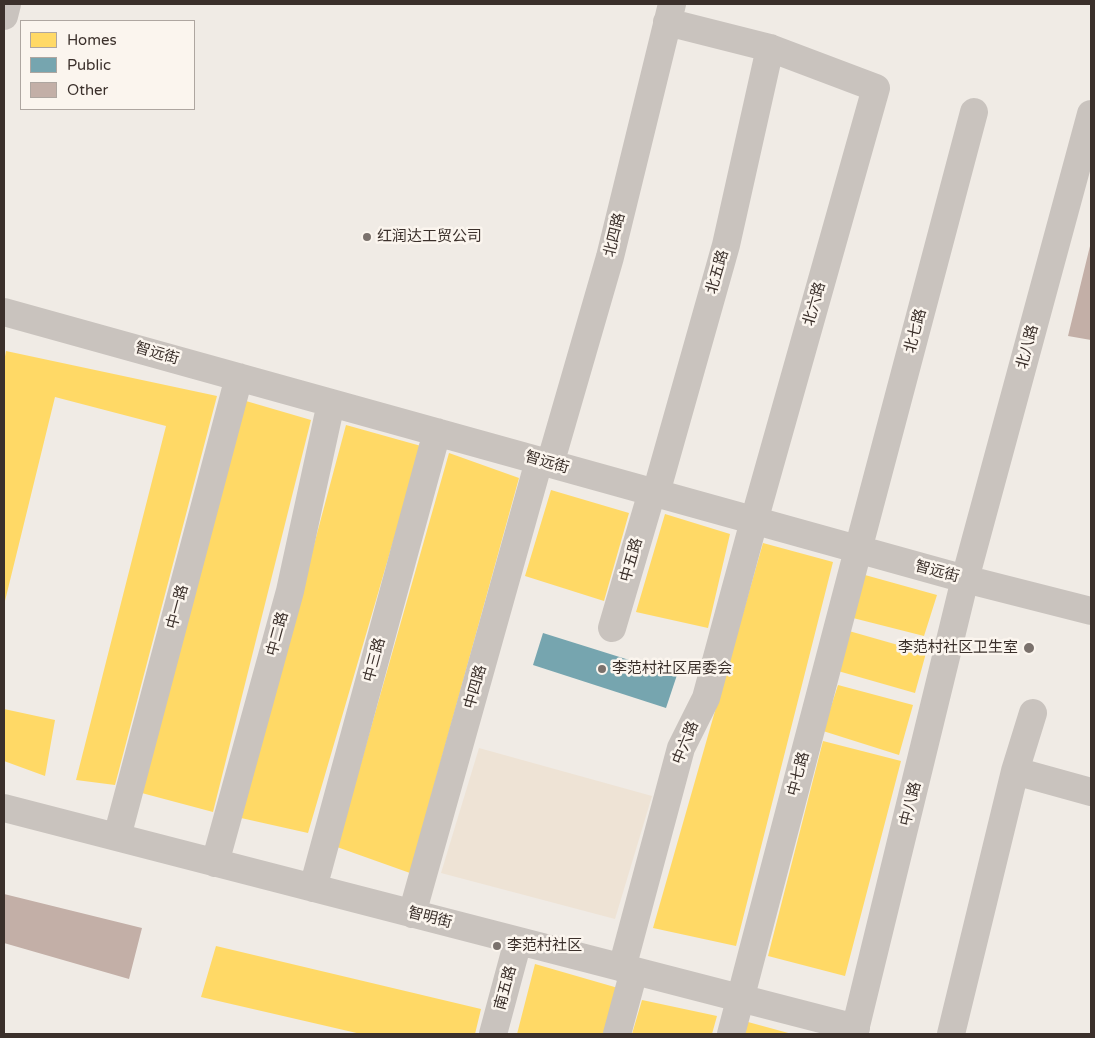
<!DOCTYPE html>
<meta charset="utf-8">
<style>
body{margin:0}
#map{position:relative;width:1095px;height:1038px;overflow:hidden;background:#f0ebe5;font-family:"Varela Round",sans-serif}
canvas{display:block}
.frame{position:absolute;inset:0;border:5px solid #3b302b;pointer-events:none}
.legend{position:absolute;left:20px;top:20px;width:175px;height:90px;box-sizing:border-box;background:#fbf5ee;border:1px solid #aea6a0;margin:0;padding:6px 9px;list-style:none;font-size:15px;color:#3b302b}
.legend li{display:flex;align-items:center;gap:10px;height:25px}
.legend b{width:25px;border:1px solid #aea6a0}
</style>
<div id="map">
<canvas width="1095" height="1038"></canvas>
<div class="frame"></div>
<ul class="legend">
<li><b style="height:14px;background:#ffd966"></b>Homes</li>
<li><b style="height:14px;background:#76a5af"></b>Public</li>
<li><b style="height:14px;background:#c3afa7"></b>Other</li>
</ul>
</div>
<script>
const ctx = document.querySelector('canvas').getContext('2d');
ctx.lineJoin = 'round';
function fill(path, color) { ctx.fillStyle = color; ctx.fill(path, 'evenodd'); }
function strokePath(path, color, width, dash) { ctx.strokeStyle = color; ctx.lineWidth = width; ctx.lineCap = dash ? 'butt' : 'round'; ctx.setLineDash(dash || []); ctx.stroke(path); }
function drawText(font, color, halo, rows, align = 'center') {
  ctx.font = font + ' "Varela Round","Noto Sans SC",sans-serif'; ctx.lineWidth = 5; ctx.setLineDash([]); ctx.textBaseline = 'middle'; ctx.strokeStyle = halo; ctx.fillStyle = color; for (const [text, x, y, turn = 0] of rows) {
    ctx.save(); ctx.translate(x, y); ctx.rotate((+turn || 0) * Math.PI / 180); ctx.textAlign = isNaN(turn) ? turn : align; if (halo) ctx.strokeText(text, 0, 0); ctx.fillText(text, 0, 0); ctx.restore();
  }
}
fill(new Path2D(`
 M479,748l173,48 -37,123 -174,-46z`), '#eee3d5');
fill(new Path2D(`
 M6,351l211,45 -102,389 -39,-5 90,-354 -111,-29 -51,208v-243z
 M246,401l65,19 -98,392 -75,-20z
 M346,425l75,21 -113,387 -67,-15z
 M449,453l70,25 -109,395 -73,-26z
 M551,490l78,23 -25,88 -79,-25z
 M665,514l65,20 -22,94 -72,-16z
 M763,543l70,19 -97,384 -83,-18z
 M865,575l72,20 -13,41 -71,-18z
 M849,631l77,22 -11,40 -77,-22z
 M838,685l75,20 -14,50 -76,-24z
 M4,709l51,11 -10,56 -41,-15z
 M823,741l78,20 -56,215 -77,-20z
 M216,946l265,63 -6,25h-114l-160,-37z
 M535,964l83,24 -12,46h-89z
 M642,1000l75,16 -5,18h-80z
 M748,1022l44,12h-48z`), '#ffd966');
fill(new Path2D(`
 M543,633l134,42 -11,33 -133,-43z`), '#76a5af');
fill(new Path2D(`
 M1091,242v98l-23,-4z
 M4,894l138,34 -13,51 -125,-36z`), '#c3afa7');
strokePath(new Path2D(`
 M4,312l961,267 126,32
 M550,464l60,-207 62,-253
 M656,493l70,-248 44,-197
 M612,628l40,-136
 M1015,771l76,21
 M4,808l852,220
 M117,837l122,-460
 M215,863l75,-272 41,-188
 M313,888l124,-456
 M412,914l127,-453
 M622,968l59,-220 25,-50 48,-177 122,-433 -106,-40 -103,-26
 M493,1034l25,-93
 M617,1034l17,-63
 M731,1034l127,-484 116,-438
 M854,1034l111,-455 126,-465
 M951,1034l64,-263 18,-58`), '#c9c3be', 28);
strokePath(new Path2D(`
 M4,16l3,-12`), '#c9c3be', 28);
for (const [x, y, r, color] of [
 [367,237,5,"#7a716c"],
 [1029,648,6,"#7a716c"],
 [602,669,5,"#7a716c"],
 [497,946,5,"#7a716c"]
]) { const dot = new Path2D(); dot.arc(x, y, r, 0, 2 * Math.PI); ctx.fillStyle = color; ctx.fill(dot); strokePath(dot, '#fbf5ee', 2); }
drawText('15px', '#3b302b', '#fbf5ee', [
 ["北四路",615,235,-76],
 ["北五路",718,272,-74],
 ["北六路",815,304,-74],
 ["北七路",916,331,-75],
 ["北八路",1028,347,-75],
 ["智远街",157,354,16],
 ["智远街",547,463,16],
 ["中五路",632,560,-74],
 ["智远街",937,572,15],
 ["中一路",178,607,-75],
 ["中二路",278,634,-75],
 ["中三路",375,660,-75],
 ["中四路",476,687,-74],
 ["中六路",686,743,-68],
 ["中七路",799,774,-75],
 ["中八路",911,804,-76],
 ["智明街",430,918,14],
 ["南五路",506,988,-75]
]);
drawText('15px', '#3b302b', '#fbf5ee', [
 ["红润达工贸公司",377,237],
 ["李范村社区卫生室",1018,648,"right"],
 ["李范村社区居委会",612,669],
 ["李范村社区",507,946]
], 'left');
</script>
